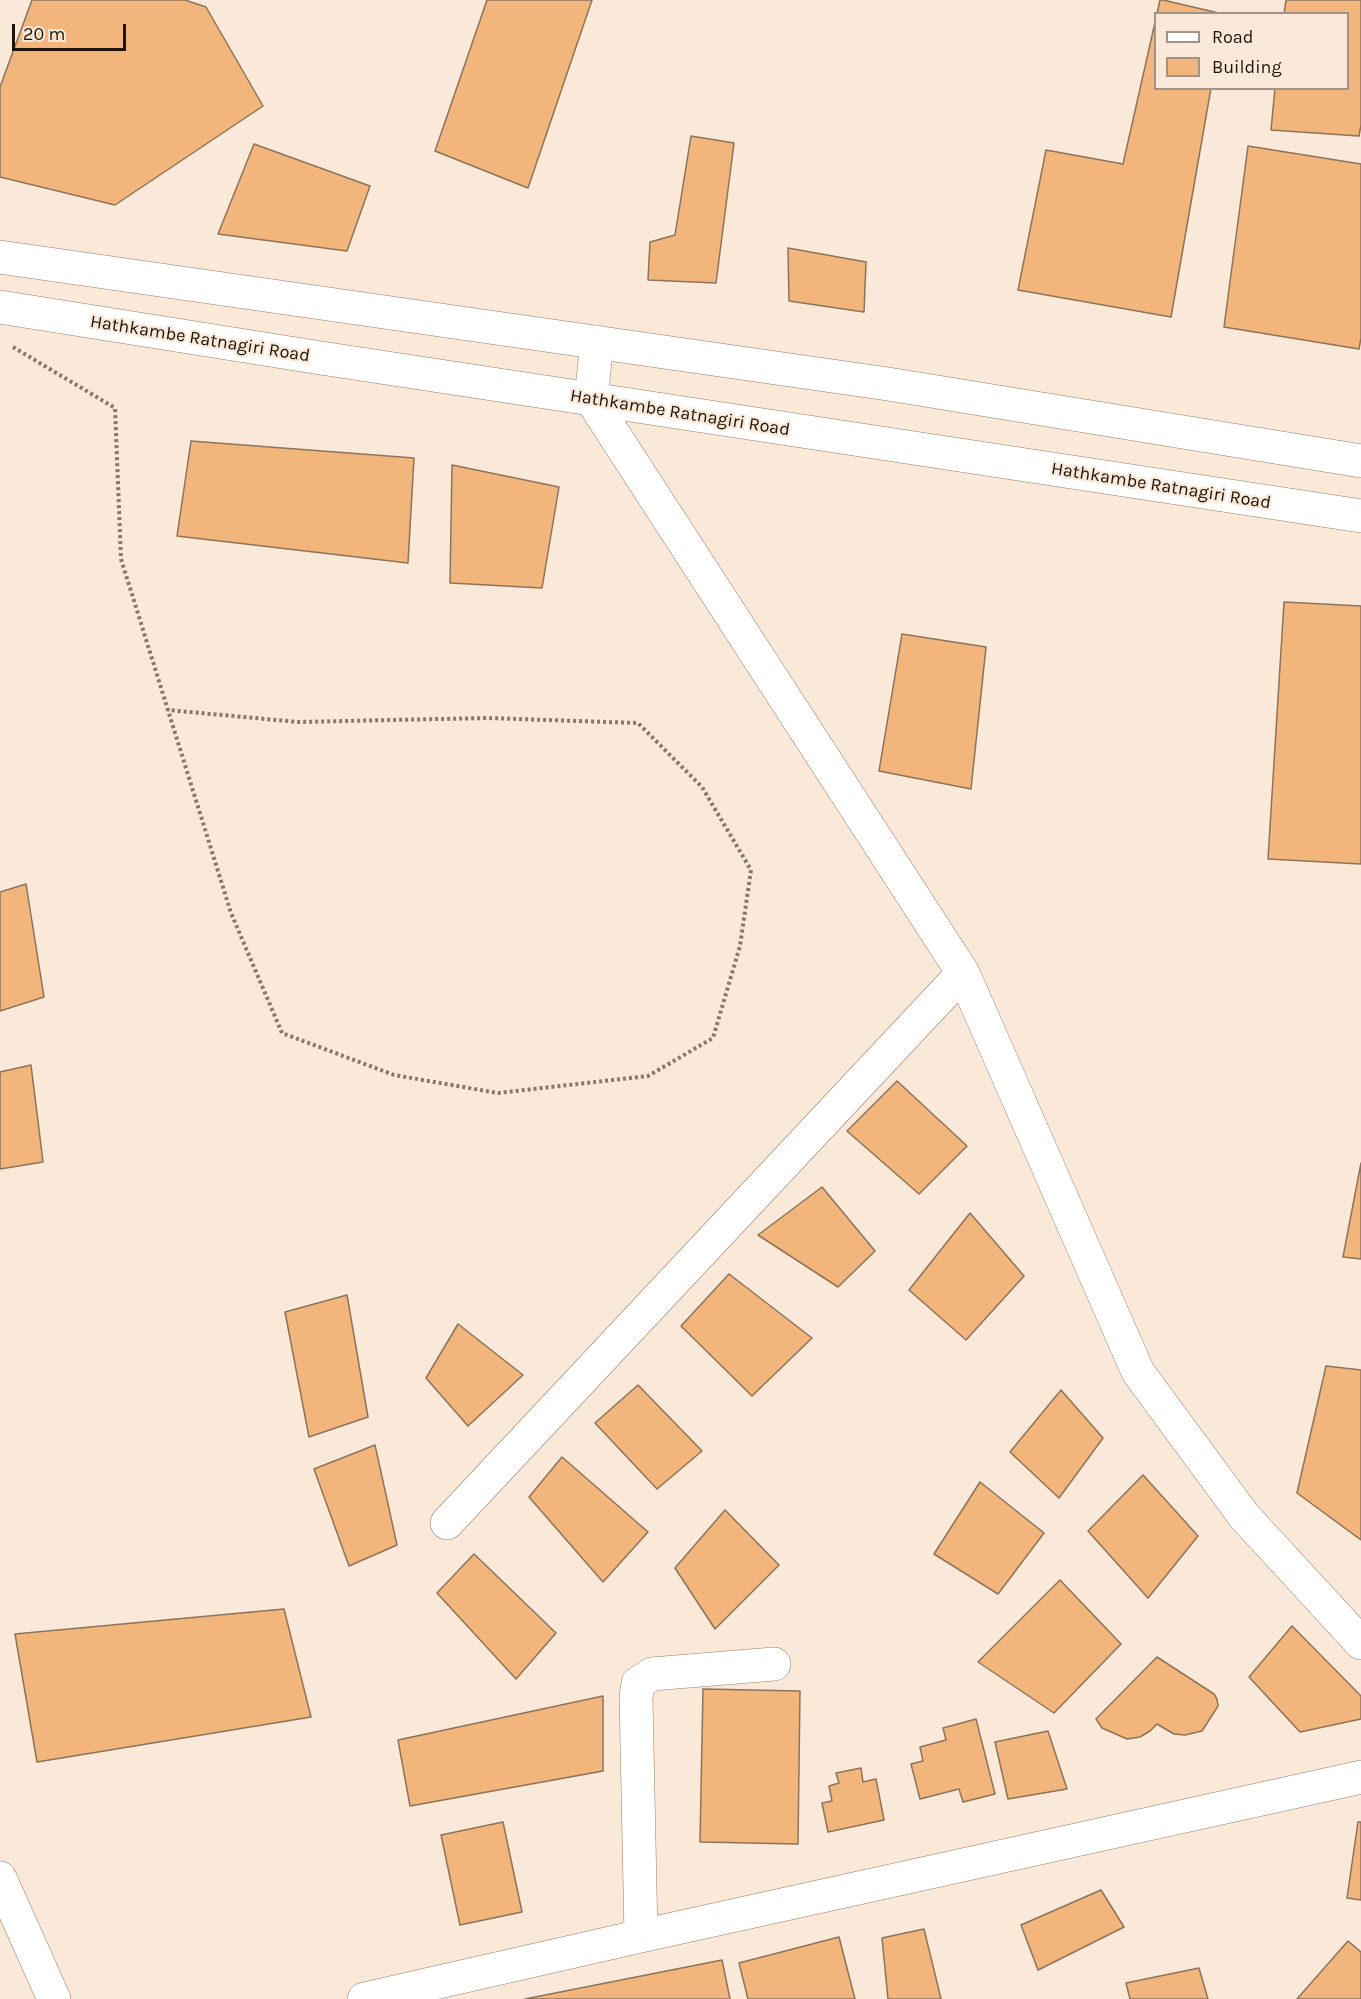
<!DOCTYPE html>
<style>
body{margin:0}
#map{position:relative;width:1361px;height:1999px;overflow:hidden;background:#fae8d8;font-family:Karla,sans-serif}
canvas{display:block}
.legend{position:absolute;left:1154px;top:12px;width:195px;height:78px;box-sizing:border-box;background:#fae8d8;border:2px solid #a29385;margin:0;padding:8px 10px;list-style:none;font-size:18px;color:#1d1309}
.legend li{display:flex;align-items:center;gap:12px;height:30px}
.legend b{width:30px;border:2px solid #a29385}
.scale{position:absolute;left:12px;top:24px;width:114px;height:27px;box-sizing:border-box;border:3px solid #1d1309;border-top:0;padding-left:8px;font-size:18px;line-height:21px;white-space:nowrap;color:#1d1309;-webkit-text-stroke:4px #fae8d8;paint-order:stroke}
</style>
<div id="map">
<canvas width="1361" height="1999"></canvas>
<ul class="legend">
<li><b style="height:8px;background:#fff"></b>Road</li>
<li><b style="height:16px;background:#f2b67c"></b>Building</li>
</ul>
<div class="scale">20 m</div>
</div>
<script>
const ctx = document.querySelector('canvas').getContext('2d');
ctx.lineJoin = 'round';
function fill(path, color) { ctx.fillStyle = color; ctx.fill(path, 'evenodd'); }
function strokePath(path, color, width, dash) { ctx.strokeStyle = color; ctx.lineWidth = width; ctx.lineCap = dash ? 'butt' : 'round'; ctx.setLineDash(dash || []); ctx.stroke(path); }
function drawText(font, color, halo, rows, align = 'center') {
  ctx.font = font + ' Karla,sans-serif'; ctx.lineWidth = 4.5; ctx.setLineDash([]); ctx.textBaseline = 'middle'; ctx.strokeStyle = halo; ctx.fillStyle = color; for (const [text, x, y, turn = 0] of rows) {
    ctx.save(); ctx.translate(x, y); ctx.rotate((+turn || 0) * Math.PI / 180); ctx.textAlign = isNaN(turn) ? turn : align; if (halo) ctx.strokeText(text, 0, 0); ctx.fillText(text, 0, 0); ctx.restore();
  }
}
const building = new Path2D(`
 M32,0h153l21,7 57,99 -148,99 -115,-28v-90z
 M487,0h105l-64,188 -93,-37z
 M1160,0h3l60,14h-66z
 M1286,0h75v125l-2,11 -88,-6 4,-42h73v-74h-64z
 M1156,18v70h55l-40,229 -153,-27 28,-140 77,14z
 M691,136l43,7 -18,140 -68,-3 2,-38 25,-7z
 M254,144l116,42 -23,65 -129,-17z
 M1248,146l113,18v174l-2,11 -135,-22z
 M788,248l78,14 -2,50 -75,-11z
 M191,441l223,17 -6,105 -231,-27z
 M452,465l107,22 -17,101 -92,-5z
 M1284,602l77,4v258l-93,-5z
 M902,634l84,13 -15,142 -92,-18z
 M26,884l18,113 -44,14v-119z
 M31,1065l12,97 -43,7v-97z
 M897,1081l70,65 -48,48 -72,-63z
 M1361,1163v96l-18,-2z
 M822,1187l53,64 -37,36 -80,-52z
 M970,1213l54,63 -58,64 -57,-50z
 M729,1274l83,64 -60,58 -71,-70z
 M347,1295l21,122 -59,20 -24,-125z
 M458,1324l65,51 -55,51 -42,-48z
 M1326,1366l35,4v170l-64,-47z
 M638,1385l64,66 -45,38 -62,-66z
 M1061,1390l42,48 -44,60 -49,-46z
 M375,1445l22,100 -48,21 -35,-97z
 M562,1457l86,75 -45,50 -74,-85z
 M1143,1475l55,61 -50,62 -60,-67z
 M980,1482l64,51 -46,61 -64,-40z
 M725,1510l54,55 -64,64 -40,-61z
 M474,1554l82,79 -40,46 -79,-86z
 M1060,1580l61,64 -67,69 -76,-51z
 M284,1609l27,108 -274,45 -22,-128z
 M1292,1626l69,70v23l-61,13 -51,-55z
 M1157,1657l57,37 3,5 1,7 -16,25 -17,4 -11,-1 -17,-10 -7,7 -10,6 -13,2 -25,-11 -6,-9z
 M703,1689l97,2 -2,153 -98,-2z
 M603,1696v75l-193,35 -12,-66z
 M976,1719l19,75 -32,8 -4,-13 -39,10 -9,-35 12,-3 -3,-14 26,-7 -3,-12z
 M1048,1731l19,58 -59,10 -13,-57z
 M861,1768l2,14 13,-3 8,41 -56,12 -6,-29 10,-2 -3,-15 10,-3 -3,-10z
 M503,1822l19,90 -62,13 -19,-90z
 M1358,1822h3v78l-14,-2z
 M1101,1890l23,37 -86,43 -17,-45z
 M924,1929l17,70h-53l-6,-61z
 M839,1937l16,62h-107l-9,-36z
 M1348,1941l13,11v47h-64z
 M722,1960l8,39h-205z
 M1199,1968l9,31h-78l-4,-16z`);
fill(building, '#f2b67c');
strokePath(building, '#8d735a', 1.5);
const minor = new Path2D(`
 M597,342l-6,57 372,574 175,399 106,144 117,127
 M447,1523l516,-550
 M0,1878l54,121
 M641,1936l-5,-239 2,-14 14,-9 122,-10
 M364,1999l277,-63 720,-159`);
const major = new Path2D(`
 M0,257l888,127 473,77
 M0,307l321,51 1040,158`);
strokePath(minor, '#987e65', 34);
strokePath(major, '#987e65', 34);
strokePath(new Path2D(`
 M13,347l102,61 6,151 110,354 51,120 112,42 104,18 150,-17 65,-38 27,-92 11,-76 -49,-83 -64,-64 -151,-5 -189,4 -130,-12`), '#86786b', 4, [3, 3]);
strokePath(minor, '#fff', 33);
strokePath(major, '#fff', 33);
drawText('18px', '#1d1309', '#fae8d8', [
 ["Hathkambe Ratnagiri Road",200,339,9],
 ["Hathkambe Ratnagiri Road",680,413,9],
 ["Hathkambe Ratnagiri Road",1161,486,9]
]);
</script>
